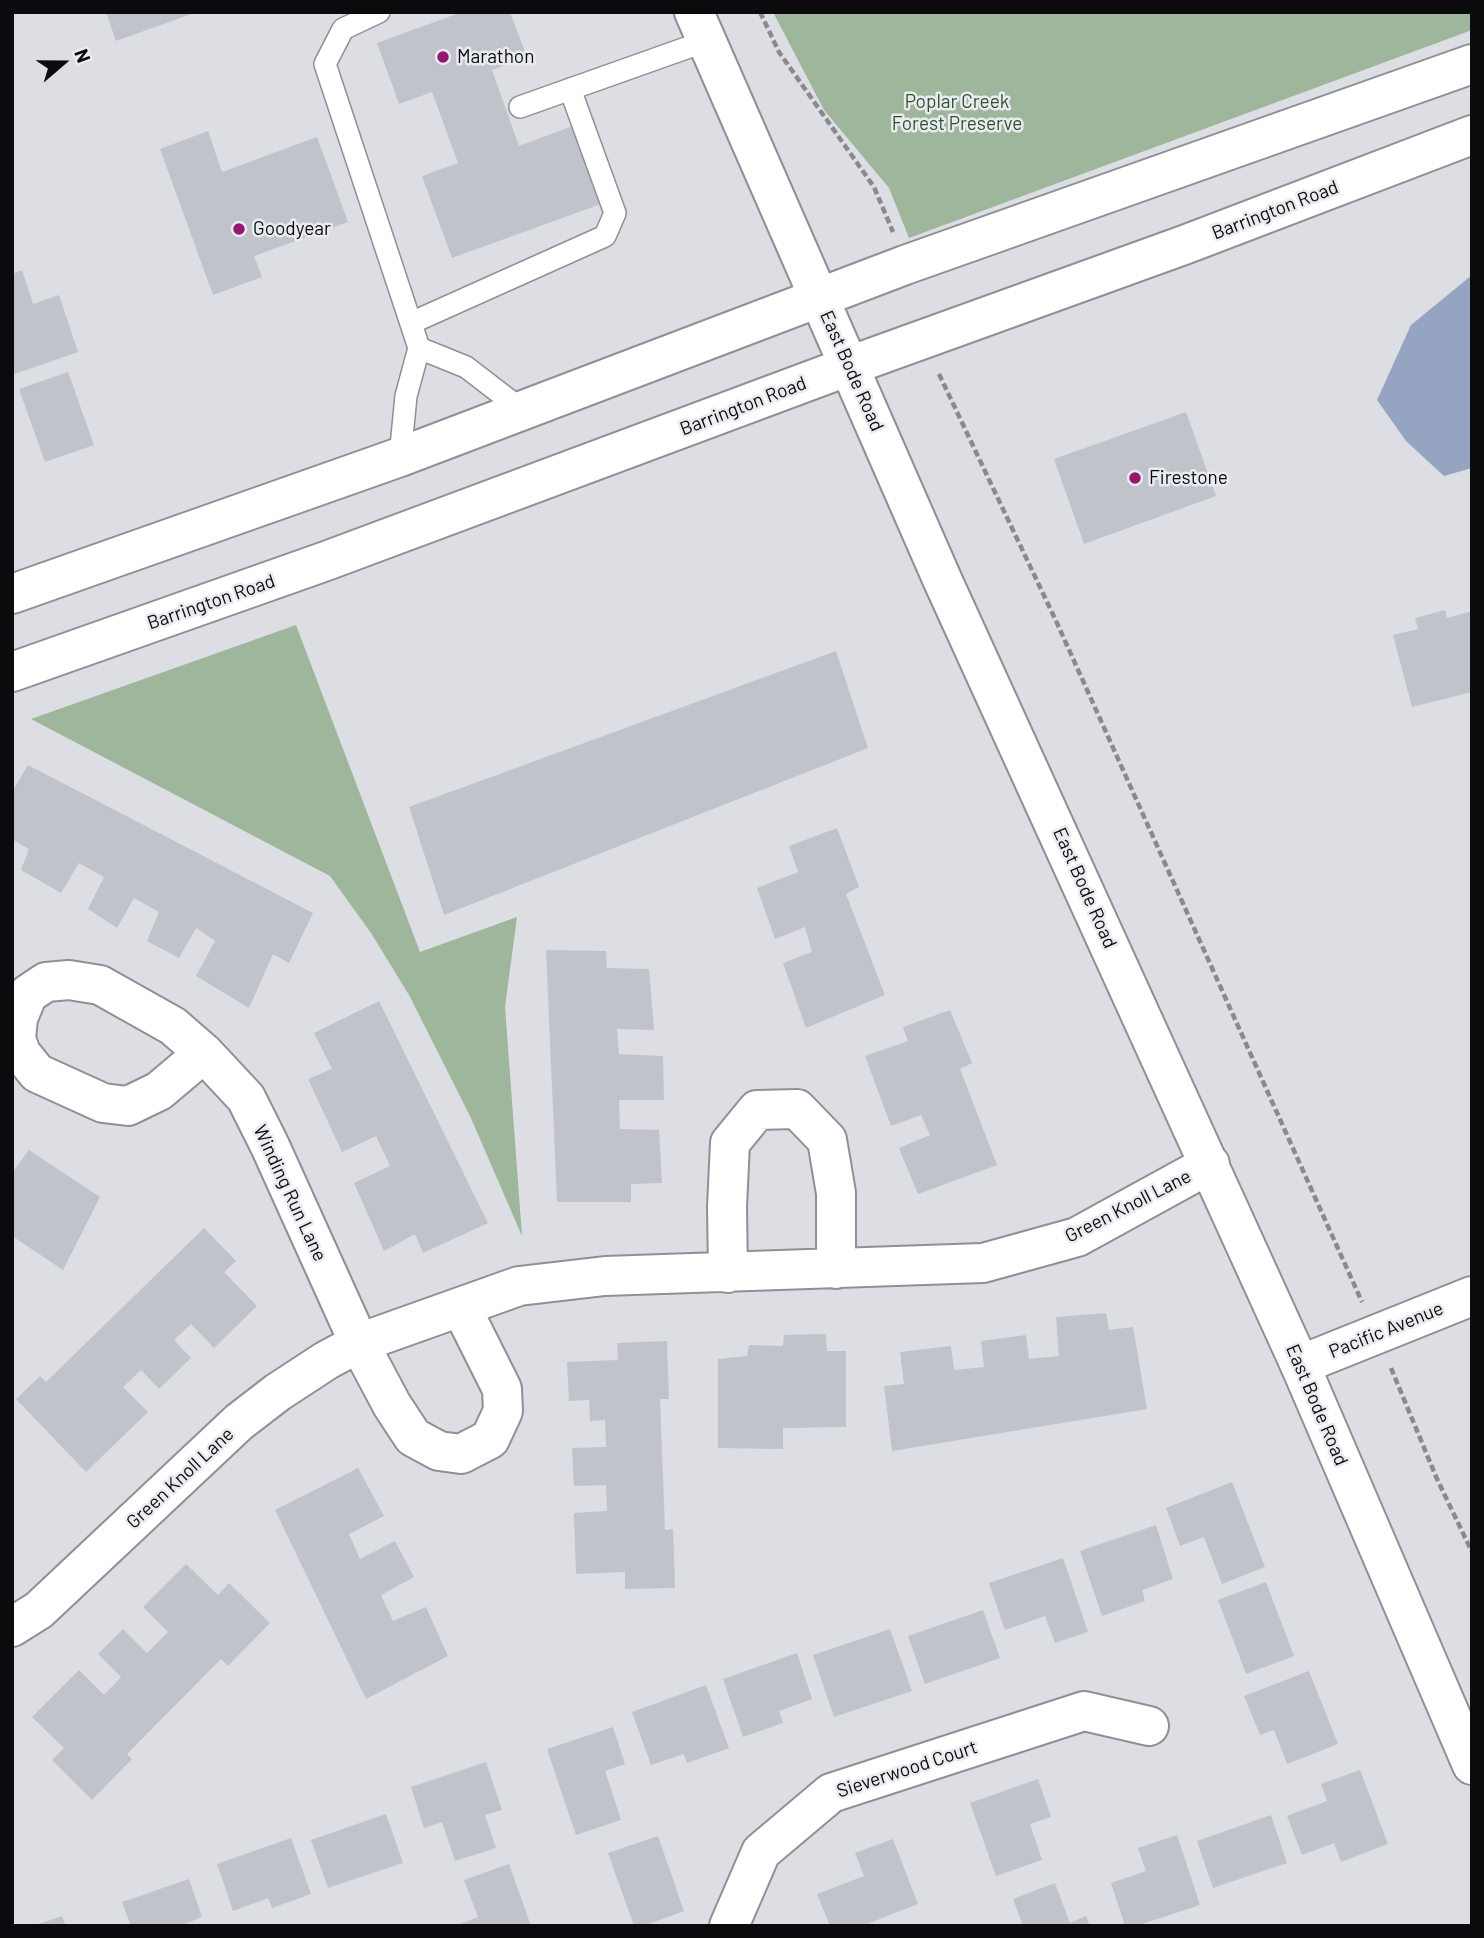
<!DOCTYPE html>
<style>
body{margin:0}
#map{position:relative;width:1484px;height:1938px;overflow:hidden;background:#dcdee4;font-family:Barlow,sans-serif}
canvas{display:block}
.frame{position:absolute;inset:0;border:14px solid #0b0b0d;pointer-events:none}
.north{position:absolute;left:28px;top:28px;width:70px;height:70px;-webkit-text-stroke:5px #e9ebf1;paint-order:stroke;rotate:70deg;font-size:19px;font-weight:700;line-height:28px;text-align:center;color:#0b0b0d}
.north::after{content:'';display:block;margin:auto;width:24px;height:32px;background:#0b0b0d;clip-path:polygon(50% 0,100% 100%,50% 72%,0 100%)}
</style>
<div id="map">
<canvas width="1484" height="1938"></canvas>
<div class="frame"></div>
<div class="north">N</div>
</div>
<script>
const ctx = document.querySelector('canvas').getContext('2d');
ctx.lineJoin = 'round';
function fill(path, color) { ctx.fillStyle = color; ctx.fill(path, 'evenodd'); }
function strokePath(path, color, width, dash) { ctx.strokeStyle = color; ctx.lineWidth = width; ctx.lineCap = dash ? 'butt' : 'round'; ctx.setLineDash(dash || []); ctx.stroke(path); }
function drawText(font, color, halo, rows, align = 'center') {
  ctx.font = font + ' Barlow,sans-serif'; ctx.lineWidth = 5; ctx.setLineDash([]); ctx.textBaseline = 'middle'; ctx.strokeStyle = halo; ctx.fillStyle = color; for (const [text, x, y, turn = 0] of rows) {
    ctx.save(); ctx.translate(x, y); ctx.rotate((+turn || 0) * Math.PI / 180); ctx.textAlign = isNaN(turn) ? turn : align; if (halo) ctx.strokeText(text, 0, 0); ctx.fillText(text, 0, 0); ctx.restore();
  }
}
fill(new Path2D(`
 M773,12h699v18l-563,208 -20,-50 -65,-78z
 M296,625l124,327 97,-35 -12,90 17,229 -52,-120 -61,-121 -38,-62 -41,-57 -299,-157z`), '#9eb69b');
fill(new Path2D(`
 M1472,275v193l-28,8 -38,-35 -29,-41 34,-75z`), '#94a4c1');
fill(new Path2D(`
 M106,12h88v1l-78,28z
 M462,12h48l17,45 -35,13 27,76 54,-20 28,78 -149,54 -30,-82 36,-13 -26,-71 -33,12 -22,-61z
 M208,131l14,41 95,-35 31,85 -94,34 8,21 -49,18 -53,-146z
 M22,270l11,34 26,-9 19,57 -66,23v-101z
 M68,372l26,73 -49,17 -26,-73z
 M1186,412l30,84 -132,48 -30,-85z
 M1445,610l2,8 25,-7v81l-60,15 -19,-72 25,-6 -3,-11z
 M836,651l32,97 -424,167 -35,-108z
 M28,765l285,148 -24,50 -16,-9 -24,54 -53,-32 19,-35 -19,-13 -17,30 -32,-17 12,-29 -25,-14 -17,30 -29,-19 16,-32 -25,-14 -18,30 -40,-23 8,-21 -17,-10v-47z
 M837,828l22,59 -13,7 39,101 -79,33 -23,-65 29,-11 -7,-25 -30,12 -18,-51 41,-16 -9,-26z
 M546,950l60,1 1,17 42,1 5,61 -37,-1 2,25 44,2 1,44h-45l1,29 39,1 3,53 -31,1v18h-74z
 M379,1001l109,222 -65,30 -8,-19 -31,17 -30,-68 36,-17 -14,-30 -34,16 -34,-73 24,-10 -18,-36z
 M950,1010l22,53 -12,6 37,96 -79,29 -19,-46 31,-13 -9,-20 -30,11 -26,-70 43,-15 -5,-14z
 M29,1150l71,47 -37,73 -51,-34v-67l2,1z
 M204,1228l32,33 -12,11 33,34 -43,42 -23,-24 -17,16 17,18 -32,31 -18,-19 -18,17 25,25 -62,60 -70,-73 24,-23 6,6z
 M1106,1313l3,17 24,-3 14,82 -255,42 -8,-65 20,-2 -4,-32 51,-6 3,24 30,-3 -3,-26 45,-6 3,24 30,-3 -3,-39z
 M826,1334l1,17h19v76l-63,1v21l-65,-1v-89l29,-3 2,-11 34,1 1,-11z
 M667,1341l2,58h-9l5,131 8,-1 2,59 -50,1v-17l-49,2 -2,-61 33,-2 -1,-26 -32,1 -2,-38 34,-1 -1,-27 -15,1 -1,-21 -20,1 -2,-39 51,-2 -1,-17z
 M358,1468l26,48 -35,18 11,25 35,-18 19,36 -33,18 12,26 33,-14 22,49 -82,43 -91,-189z
 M1232,1482l33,85 -43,17 -18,-47 -24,9 -14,-38z
 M1156,1525l17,54 -31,11 3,11 -43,15 -22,-65z
 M1063,1558l25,74 -33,11 -10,-27 -40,14 -16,-47z
 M186,1564l32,31 11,-12 41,40 -42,43 -7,-7 -94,95 5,5 -40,41 -40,-40 12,-12 -32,-31 47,-47 25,25 17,-18 -23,-23 25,-25 24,24 21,-21 -25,-25z
 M1266,1582l28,74 -48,18 -28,-74z
 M983,1610l17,48 -75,26 -17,-48z
 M890,1629l22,62 -78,26 -21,-62z
 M797,1653l15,46 -33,12 4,12 -40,14 -20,-58z
 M1309,1671l29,73 -51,20 -13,-34 -14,5 -16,-39z
 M706,1685l23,63 -42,15 -3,-9 -33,11 -19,-53z
 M613,1727l12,37 -20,7 16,49 -45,15 -29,-86z
 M486,1762l16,48 -17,5 11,33 -41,13 -13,-39 -18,6 -13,-41z
 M1360,1770l28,74 -47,18 -7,-19 -32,12 -15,-39 40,-15 -6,-17z
 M1038,1779l13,38 -21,7 12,36 -46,16 -26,-73z
 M386,1814l17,49 -75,25 -17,-48z
 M1271,1815l16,48 -74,25 -16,-47z
 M1177,1835l23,70 -64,21h-11l-14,-43 35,-12 -8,-23z
 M658,1836l26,75 -41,15h-9l-26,-73z
 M291,1838l20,56 -39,14 -4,-10 -35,13 -16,-47z
 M893,1839l25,65 -56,22h-32l-13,-32 47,-18 -9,-23z
 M509,1864l22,62h-76l23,-9 -14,-37z
 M189,1879l13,38 -22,9h-49l-9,-24z
 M1055,1883l15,40 16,-7 4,10h-67l-10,-27z
 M62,1916l4,10h-30v-1z`), '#c1c3ca');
const service = new Path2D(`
 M379,12l-36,17 -18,35 94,284 -13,48 -6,61
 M520,107l186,-66
 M411,323l194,-87 10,-23 -45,-124
 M419,348l47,19 56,43`);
const minor = new Path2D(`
 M204,1053l-45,38 -31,15 -25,-3 -66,-30 -16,-20 -5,-14 2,-21 10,-24 18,-12 23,-2 31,5 73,41 31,27 42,45 24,48 89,197 33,62 21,32 26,14 22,3 29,-15 13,-28 -1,-22 -41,-82
 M728,1273l-1,-66 3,-64 27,-33 40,-1 30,31 9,53v76
 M1300,1365l172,-69
 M12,1627l27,-17 200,-188 39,-30 49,-32 32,-17 160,-57 86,-10 378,-13 94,-26 133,-73
 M729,1926l32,-74 70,-59 253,-82 65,15`);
const tertiary = new Path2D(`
 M694,12l248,567 358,786 172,400`);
const secondary = new Path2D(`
 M12,594l388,-137 505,-192 567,-201
 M12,672l314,-111 523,-195 335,-121 288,-110`);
strokePath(service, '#8f9096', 24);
strokePath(minor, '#8f9096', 42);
strokePath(tertiary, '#8f9096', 42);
strokePath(secondary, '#8f9096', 42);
strokePath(new Path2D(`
 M760,12l19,40 95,135 19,45
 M939,374l118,249 305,679
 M1391,1368l46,111 35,73`), '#898a8f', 4.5, [7, 3.5]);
strokePath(service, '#fff', 21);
strokePath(minor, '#fff', 38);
strokePath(tertiary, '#fff', 38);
strokePath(secondary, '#fff', 38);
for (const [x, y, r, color] of [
 [443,57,7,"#98176e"],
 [239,229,7,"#98176e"],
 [1135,478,7,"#98176e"]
]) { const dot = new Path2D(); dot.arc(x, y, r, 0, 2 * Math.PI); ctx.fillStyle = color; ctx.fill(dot); strokePath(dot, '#e9ebf1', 2.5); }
drawText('19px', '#0b0b0d', '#e9ebf1', [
 ["Marathon",457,57],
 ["Goodyear",253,229],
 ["Firestone",1149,478]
], 'left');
drawText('19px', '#2f522a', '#e9ebf1', [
 ["Poplar Creek",957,102],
 ["Forest Preserve",957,124]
]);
drawText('19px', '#0b0b0d', '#e9ebf1', [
 ["Barrington Road",1275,210,-21],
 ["East Bode Road",852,371,66],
 ["Barrington Road",743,406,-21],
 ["Barrington Road",211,602,-19],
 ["East Bode Road",1085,888,66],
 ["Winding Run Lane",290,1193,65],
 ["Green Knoll Lane",1128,1206,-27],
 ["Pacific Avenue",1386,1330,-22],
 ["East Bode Road",1317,1405,67],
 ["Green Knoll Lane",180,1478,-43],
 ["Sieverwood Court",907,1769,-18]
]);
</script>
